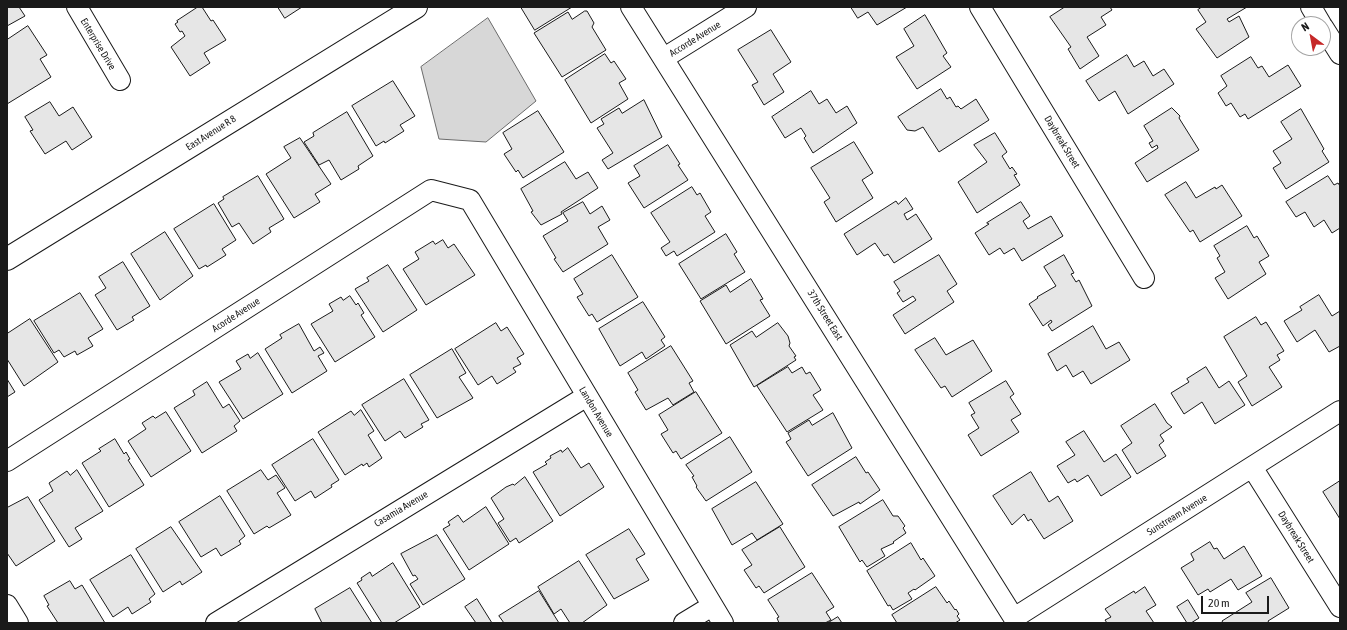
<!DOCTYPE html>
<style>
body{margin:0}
#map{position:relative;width:1347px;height:630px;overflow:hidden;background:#fff;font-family:"Asap Condensed",sans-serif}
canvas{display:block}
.frame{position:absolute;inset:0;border:8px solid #1a1a1a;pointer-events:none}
.north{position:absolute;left:1291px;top:16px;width:40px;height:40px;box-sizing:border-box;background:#fff;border:1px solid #a3a3a3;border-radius:50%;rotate:328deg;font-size:11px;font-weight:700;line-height:16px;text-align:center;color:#1a1a1a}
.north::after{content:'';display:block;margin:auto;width:14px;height:18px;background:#c62828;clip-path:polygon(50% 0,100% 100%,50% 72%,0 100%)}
.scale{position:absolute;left:1201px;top:596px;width:68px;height:18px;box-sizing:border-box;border:2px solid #1a1a1a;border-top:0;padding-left:5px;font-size:12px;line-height:14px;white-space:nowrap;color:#1a1a1a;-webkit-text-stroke:3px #fff;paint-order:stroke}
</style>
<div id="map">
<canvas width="1347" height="630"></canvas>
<div class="frame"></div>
<div class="north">N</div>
<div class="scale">20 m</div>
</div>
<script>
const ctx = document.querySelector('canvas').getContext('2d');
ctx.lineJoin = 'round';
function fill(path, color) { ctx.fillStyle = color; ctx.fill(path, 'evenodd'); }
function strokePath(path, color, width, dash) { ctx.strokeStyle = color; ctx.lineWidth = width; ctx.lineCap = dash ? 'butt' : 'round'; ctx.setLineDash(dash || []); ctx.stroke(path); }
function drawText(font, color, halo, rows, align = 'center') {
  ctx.font = font + ' "Asap Condensed",sans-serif'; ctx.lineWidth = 3; ctx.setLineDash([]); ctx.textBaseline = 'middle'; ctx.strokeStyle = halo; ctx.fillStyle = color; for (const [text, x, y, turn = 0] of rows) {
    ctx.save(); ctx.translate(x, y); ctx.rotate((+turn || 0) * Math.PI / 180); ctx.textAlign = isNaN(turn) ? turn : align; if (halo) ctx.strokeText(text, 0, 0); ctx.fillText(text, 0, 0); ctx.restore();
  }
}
const water = new Path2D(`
 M488,18l48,83 -50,41 -47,-3 -18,-72z`);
fill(water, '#d7d7d7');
strokePath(water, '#6a6a6a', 1);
const building = new Path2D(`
 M7,7h12l6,9 -18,10z
 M198,7h4l9,14 2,-1 13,20 -22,13 6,10 -20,13 -19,-29 14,-11 -3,-5 -2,1 -5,-8 3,-2 -1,-1z
 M278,7h24l-17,11z
 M521,7h51l-37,23z
 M851,7h56l-30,18 -9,-13 -10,6z
 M1065,7h45l2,3 -11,7 5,8 -19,12 12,19 -19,13 -12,-20 3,-2 -21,-30z
 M1202,7h45l-20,12 2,3 10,-6 10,21 -32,21 -21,-29 10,-7 -8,-12z
 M585,11h2l7,12 -2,4 14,23 -44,27 -28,-44 34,-21 4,7z
 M925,15l22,38 -4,3 8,11 -34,22 -21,-32 18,-11 -10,-17z
 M28,26l19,29 -7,4 11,18 -44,27v-64z
 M771,30l20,32 -18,12 11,18 -20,13 -12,-20 6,-3 -20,-32z
 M605,54l6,9 3,-2 12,18 -7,4 9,16 -37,24 -26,-43z
 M1127,55l7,12 10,-6 9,15 11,-7 10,15 -46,30 -13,-23 -16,10 -13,-20z
 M1251,57l7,11 4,-2 7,11 19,-12 13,21 -53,33 -3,-5 -5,3 -9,-14 -5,3 -8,-13 9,-7 -6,-10z
 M393,81l22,35 -15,9 4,6 -19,12 -1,-2 -8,5 -24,-40z
 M941,89l6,10 3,-2 6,10 2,-1 3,3 15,-10 13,21 -50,32 -16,-25 -8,4 -8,-1 -9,-13z
 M811,91l8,13 8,-5 9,14 11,-7 10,17 -44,30 -9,-15 2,-2 -5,-8 -16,10 -13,-21z
 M644,100l18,37 -54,32 -6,-9 11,-7 -16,-25 7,-4 -3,-5 18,-11 3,5z
 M50,102l9,14 14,-9 19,30 -20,13 -6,-9 -21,13 -15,-23 3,-1 -8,-13z
 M1172,108l8,8 -1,2 20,32 -52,32 -12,-19 23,-15 -1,-3 -5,3 -3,-5 4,-2 -9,-15z
 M1301,109l23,40 -2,2 7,11 -43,27 -13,-21 8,-5 -8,-12 19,-12 -11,-17z
 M538,111l26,41 -41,26 -5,-8 -2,2 -12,-18 8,-5 -9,-16z
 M347,112l26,44 -15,10 1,3 -18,11 -12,-20 -10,5 -15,-23 10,-6 -1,-3z
 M995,133l12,19 -5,4 8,13 2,-2 5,7 -3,1 6,10 -43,28 -19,-31 29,-20 -13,-17z
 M300,138l31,46 -16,10 5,8 -26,16 -28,-44 25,-16 -7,-11z
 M854,142l19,31 -11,7 11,18 -37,24 -12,-20 6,-4 -19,-30z
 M668,145l12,19 -2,1 10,15 -44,28 -16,-25 12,-7 -6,-10z
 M565,162l11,17 12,-7 10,16 -37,24 1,2 -21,11 -10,-13 2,-1 -12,-22z
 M258,176l26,43 -15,9 2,4 -18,12 -14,-21 -7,4 -14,-24 6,-4 -1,-2z
 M1328,176l6,9 4,-2 2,3v42l-8,5 -8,-13 -10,7 -9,-15 -9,5 -10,-15z
 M1186,182l10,16 19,-11 1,2 6,-4 20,31 -42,26 -7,-12 -3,2 -25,-37z
 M692,187l5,8 3,-2 11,19 -6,4 10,16 -38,24 -3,-5 -8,5 -5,-8 9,-6 -19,-29z
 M906,198l7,11 -9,5 3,6 9,-6 16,25 -38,24 -6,-9 -4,2 -9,-13 -18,12 -13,-21 52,-33 2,3z
 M583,202l7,12 12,-8 8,14 -12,7 10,17 -45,28 -9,-13 2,-1 -13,-22 25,-15 -5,-8z
 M1021,202l9,14 -7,5 5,8 23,-13 12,20 -41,25 -8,-13 -10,6 -4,-6 -11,7 -14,-22 14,-9 -2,-1z
 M214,204l22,36 -14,9 4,6 -19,12 -1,-2 -7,4 -25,-40z
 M1247,226l7,12 3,-2 12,20 -10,6 7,12 -38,25 -13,-21 10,-6 -8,-14 3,-2 -6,-10z
 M165,232l28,44 -33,24 -29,-46z
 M726,234l11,18 -3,2 11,18 -44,27 -22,-35z
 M443,240l5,8 6,-4 21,31 -49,30 -23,-36 16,-10 -4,-7 18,-11 2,3z
 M612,255l26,42 -41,25 -5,-8 -3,2 -12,-19 6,-3 -9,-15z
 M939,255l18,29 -10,7 7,11 -49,32 -12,-19 23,-15 -3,-4 -10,6 -6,-9 3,-2 -6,-9z
 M1064,255l10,18 -3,1 5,8 3,-2 13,26 -40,25 -4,-6 4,-3 -1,-2 -8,6 -14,-22 9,-6 -1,-1 19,-11 -12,-19z
 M123,262l27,44 -18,11 2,3 -17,10 -22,-35 11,-7 -7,-11z
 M388,265l29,45 -34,22 -28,-43 14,-8 -2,-3z
 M751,279l12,20 -3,1 10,16 -44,28 -26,-43 26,-16 4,7z
 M80,293l23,36 -15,9 5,8 -16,9 -2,-4 -11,6 -5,-7 -5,3 -20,-32z
 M1319,295l13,21 8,-5v35l-11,6 -14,-22 -18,12 -13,-21 18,-11 -2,-3z
 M350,296l6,9 2,-2 6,10 -3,2 14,22 -40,25 -24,-38 22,-13 -4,-7 12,-7 2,3z
 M643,302l22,35 -4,3 4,6 -19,13 -4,-7 -22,14 -21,-37z
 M1256,317l5,8 5,-3 18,29 -7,4 3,5 -11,7 13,20 -30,19 -14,-24 9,-6 -23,-39z
 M30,319l28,43 -34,24 -17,-27v-25z
 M496,323l5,8 6,-4 17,27 -7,4 4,6 -8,4 3,4 -19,12 -5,-8 -14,9 -23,-36z
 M778,323l10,13 2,7 -1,3 7,10 -2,1 2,3 -42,27 -24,-42 22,-14 4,6z
 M299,324l15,27 6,-4 4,6 -6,3 9,15 -35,22 -27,-44 17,-11 -2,-3z
 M1093,326l13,23 13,-7 11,18 -39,24 -8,-13 -10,6 -7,-12 -9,6 -9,-17z
 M935,338l11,17 27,-15 19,31 -40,26 -7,-11 -4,2 -26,-38z
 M671,346l22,35 -4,2 5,9 -21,13 -5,-7 -22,12 -11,-18 3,-2 -10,-17z
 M452,349l14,24 -7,4 14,21 -36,20 -27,-43z
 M258,353l25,41 -40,25 -24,-37 22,-13 -5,-8 12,-7 2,4z
 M788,367l4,6 10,-6 4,7 4,-2 11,18 -8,5 10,15 -36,22 -30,-46z
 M1206,367l13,21 10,-7 16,24 -30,19 -13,-22 -18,12 -13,-21 18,-11 -2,-3z
 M7,379l8,13 -8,5z
 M404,379l25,41 -8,4 2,3 -18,11 -5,-7 -15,10 -23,-36z
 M1006,381l8,13 -4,3 11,17 -10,6 8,12 -38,24 -13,-21 11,-7 -8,-13 4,-2 -6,-10z
 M207,382l16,26 6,-4 11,17 -6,5 3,5 -35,22 -28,-45 21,-13 -2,-4z
 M696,392l26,41 -41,26 -5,-8 -3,2 -12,-19 7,-4 -9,-15z
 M1155,404l12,19 5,4 -12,8 4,6 -5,4 7,11 -29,18 -15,-24 10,-7 -11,-17z
 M361,410l13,21 -6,4 14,23 -13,9 -2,-4 -4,3 -1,-2 -17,11 -27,-43 33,-21 3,4z
 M166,412l25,39 -40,26 -23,-36 18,-12 -4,-6 11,-7 2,2z
 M833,413l19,35 -44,28 -22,-34 5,-3 -3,-6 21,-13 3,5z
 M1084,431l20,31 12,-8 15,23 -30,19 -13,-21 -11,7 -2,-3 -7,4 -11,-17 18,-11 -9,-13z
 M730,437l22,35 -46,29 -10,-14 1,-1 -5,-9 2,-1 -8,-11z
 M115,439l9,15 2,-2 4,7 -2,1 16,25 -35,22 -27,-44 19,-12 -2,-2z
 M313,439l26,41 -8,5 1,2 -17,11 -4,-7 -16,10 -23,-36z
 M568,448l13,20 8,-5 15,24 -44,29 -27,-44 14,-8 -2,-2 6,-4 -1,-2 11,-6 1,2z
 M856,457l10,16 2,-1 12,18 -20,14 -1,-2 -26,14 -21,-31z
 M77,470l26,41 -28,17 7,11 -13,8 -30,-47 14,-9 -4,-8 18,-12 3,4z
 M261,470l7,10 8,-5 9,13 -8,5 14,22 -22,13 -2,-2 -13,8 -27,-43z
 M1031,472l18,30 9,-6 15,25 -29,18 -13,-20 -3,2 -4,-7 -12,11 -19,-29z
 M525,477l28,44 -34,22 -3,-5 -6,4 -12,-19 6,-4 -13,-21 15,-11 7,-3 1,1z
 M1340,481v38l-17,-27z
 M756,482l27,42 -26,16 -5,-7 -20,12 -20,-36z
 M220,496l25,40 -6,5 2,3 -20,12 -5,-8 -15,9 -22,-35z
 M28,497l27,44 -39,25 -9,-13v-45z
 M883,500l10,16h5l7,10 -2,2 3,5 -13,9 1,1 -13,6 4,7 -18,11 -5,-7 -2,2 -21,-35z
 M486,507l23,37 -40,26 -26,-41 7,-4 -2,-3 10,-7 5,7z
 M171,527l31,45 -20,13 -2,-4 -17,11 -27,-43z
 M780,527l25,40 -41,26 -5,-7 -3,2 -12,-18 8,-5 -10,-15z
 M629,529l16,25 -9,5 13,21 -35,19 -28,-44z
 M437,535l28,44 -42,26 -13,-21 8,-5 -3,-4 -2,1 -12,-22z
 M1210,542l4,7 3,-1 7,11 20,-13 18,30 -24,14 -7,-11 -21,13 -2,-3 -10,6 -17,-27 13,-8 -3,-6z
 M911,543l10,17 2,-2 12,18 -20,14 -1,-1 -6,4 4,6 -19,11 -3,-5 -2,1 -21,-35z
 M131,555l24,39 -6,5 2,3 -19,12 -4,-7 -15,10 -23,-37z
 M579,561l28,44 -25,18h-12l-9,-14 -7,5 -16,-27z
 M393,563l27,44 -26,16h-12l-25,-40 5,-3 -1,-2 9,-6 2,4z
 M812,573l22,34 -8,5 5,8 -6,3h-46l-2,-5 2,-1 -11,-17z
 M1271,578l18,30 -21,13 1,2h-46l-1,-2 30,-19 -6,-9z
 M70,581l5,8 7,-4 23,38h-47l-11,-17 2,-1 -5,-9z
 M936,587l11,16 2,-2 6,9 1,-1 3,5 -2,2 3,4 -5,3h-58l-5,-8z
 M1145,587l11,18 -10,6 8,12h-47l-2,-3 6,-3 -6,-8 29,-18 1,2z
 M350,588l22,35h-50l-7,-14z
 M539,591l20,32h-55l-5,-7z
 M477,599l15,24h-16l-11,-16z
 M1188,600l11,18 -8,5h-4l-10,-16z
 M838,617l4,6h-14z`);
fill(building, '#e6e6e6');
strokePath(building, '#1a1a1a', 1);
const street = new Path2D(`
 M77,7l43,73
 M631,7l386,616
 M980,7l164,271
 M1311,7l10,17
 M1323,27l17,27
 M664,58l82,-51
 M7,461l424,-271 39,10 253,423
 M1252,467l88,140
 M7,605l11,18
 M1014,618l326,-207
 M216,623l371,-227
 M684,623l28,-17`);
const secondary = new Path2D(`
 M7,259l409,-252`);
strokePath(street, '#1a1a1a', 22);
strokePath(secondary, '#1a1a1a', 24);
strokePath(street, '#fff', 20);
strokePath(secondary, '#fff', 22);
drawText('10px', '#1a1a1a', '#fff', [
 ["Accorde Avenue",695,39,-32],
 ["Enterprise Drive",98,44,59],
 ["East Avenue R 8",211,133,-32],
 ["Daybreak Street",1062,142,59],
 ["Acorde Avenue",236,315,-33],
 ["37th Street East",825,315,58],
 ["Landon Avenue",596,412,59],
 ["Casamia Avenue",401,509,-31],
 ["Sunstream Avenue",1177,515,-32],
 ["Daybreak Street",1296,537,58]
]);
</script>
